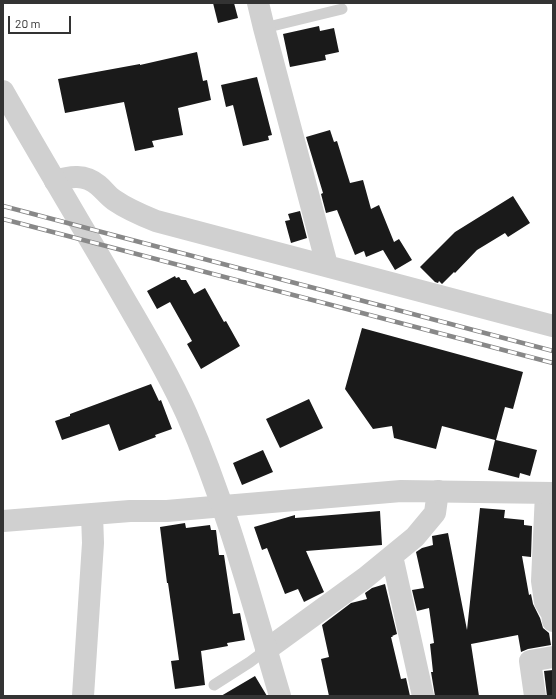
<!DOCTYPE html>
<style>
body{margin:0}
#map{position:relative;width:556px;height:699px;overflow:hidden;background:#fff;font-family:Barlow,sans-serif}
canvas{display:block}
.frame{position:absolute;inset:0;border:4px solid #333;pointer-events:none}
.scale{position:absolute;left:8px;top:16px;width:63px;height:18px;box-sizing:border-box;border:2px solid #333;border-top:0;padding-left:5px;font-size:12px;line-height:14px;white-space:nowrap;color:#333;-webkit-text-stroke:3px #fff;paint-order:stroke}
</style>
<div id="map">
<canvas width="556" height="699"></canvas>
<div class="frame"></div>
<div class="scale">20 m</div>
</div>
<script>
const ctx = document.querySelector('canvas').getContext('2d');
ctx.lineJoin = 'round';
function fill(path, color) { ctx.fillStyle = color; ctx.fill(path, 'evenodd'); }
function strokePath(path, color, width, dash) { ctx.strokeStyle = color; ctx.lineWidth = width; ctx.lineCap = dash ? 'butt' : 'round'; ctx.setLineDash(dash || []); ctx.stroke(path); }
fill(new Path2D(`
 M213,3h21l4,15 -20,5z
 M319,26l1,5 14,-3 5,24 -14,3 1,5 -36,7 -7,-33z
 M197,52l6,29 4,-1 4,20 -33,8 5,27 -31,6 2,6 -19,4 -11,-49 -59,11 -7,-34 82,-15v1z
 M257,77l15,58 -4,1 1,4 -26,6 -10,-41 -7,2 -5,-22z
 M330,130l4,12 3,-1 13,42 13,-3 8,29 8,-4 15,37 5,-3 13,21 -17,10 -12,-20 -17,7 -2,-6 -9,4 -18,-45 -11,3 -5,-19 2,-1 -17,-56z
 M513,196l17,27 -22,14 -3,-4 -28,17 -22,23 -1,-1 -12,12 -3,-3 -1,2 -3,-1 -15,-15 35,-35z
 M300,211l7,27 -16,5 -6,-22 5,-1 -2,-6z
 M175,276l1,2 3,-1 2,3h5l8,14 11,-6 19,34 2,-1 14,25 -39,23 -14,-25 5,-3 -22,-39 -13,7 -10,-18z
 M362,328l161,44 -10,37 -8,-2 -9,33 41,10 -7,26 -10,-3 -1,5 -31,-8 7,-30 -53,-14 -6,23 -42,-11 -2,-12 -19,3 -28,-40z
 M151,384l8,17 2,-1 11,29 -17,6 1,2 -37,14 -10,-27 -47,16 -7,-19 15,-5v-2z
 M309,399l14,29 -43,20 -14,-29z
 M263,450l10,22 -31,13 -9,-22z
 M480,508l25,2 -1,8 20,2v5l8,1 -1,31 -9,-1 7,39 2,-1 2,10 7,14 3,10 6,5 2,12 -23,4 -7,3 -3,-17 -47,9 8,52h-44l-4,-24h2l-3,-28 4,-1 -5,-35 -12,3 -5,-21 12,-2 -8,-36 6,-4 11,-3 -1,-9 16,-3 19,97z
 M380,511l2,34 -76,6 18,41 -20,10 -6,-13 -13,5 -18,-46 -5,2 -8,-23 41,-12v3z
 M185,523l1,5 24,-3 1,5h5l3,25h5l9,59 7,-1 5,27 -18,3 1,3 -27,5 4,34 -30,4 -4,-28 8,-1 -11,-77h-1l-7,-56z
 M385,584l12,50 -5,2 1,1h-2l10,42 5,-1 4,18h-81l-8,-37 8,-2 -7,-32 29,-22 16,-4 -2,-6 7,-5z
 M553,670v26h-6l-3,-25z
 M255,676l12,20h-46z`), '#1a1a1a');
strokePath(new Path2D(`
 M264,28l78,-19
 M214,685l36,-23 16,-12`), '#d0d0d0', 11);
strokePath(new Path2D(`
 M258,3l6,25 63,237
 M55,181c15,-5 30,-7 43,4 6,5 10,11 16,15 13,9 27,15 42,21l397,105
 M546,493l-4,88 3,21 7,12 1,7
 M3,521l127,-10h37l57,-5
 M392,556l31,140
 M266,650l99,-72 50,-41 20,-24 3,-22
 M83,696l10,-153 -1,-29
 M535,696l-5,-35 23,-4`), '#d0d0d0', 22);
strokePath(new Path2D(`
 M3,91c37,65 76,130 114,195 24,42 50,84 70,129 40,91 65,187 93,281
 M224,506l177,-15 152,2`), '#d0d0d0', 22);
const rail = new Path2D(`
 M3,206l550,145
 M3,219l550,144`);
strokePath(rail, '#888', 4.5);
strokePath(rail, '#fff', 3, [9]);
</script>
